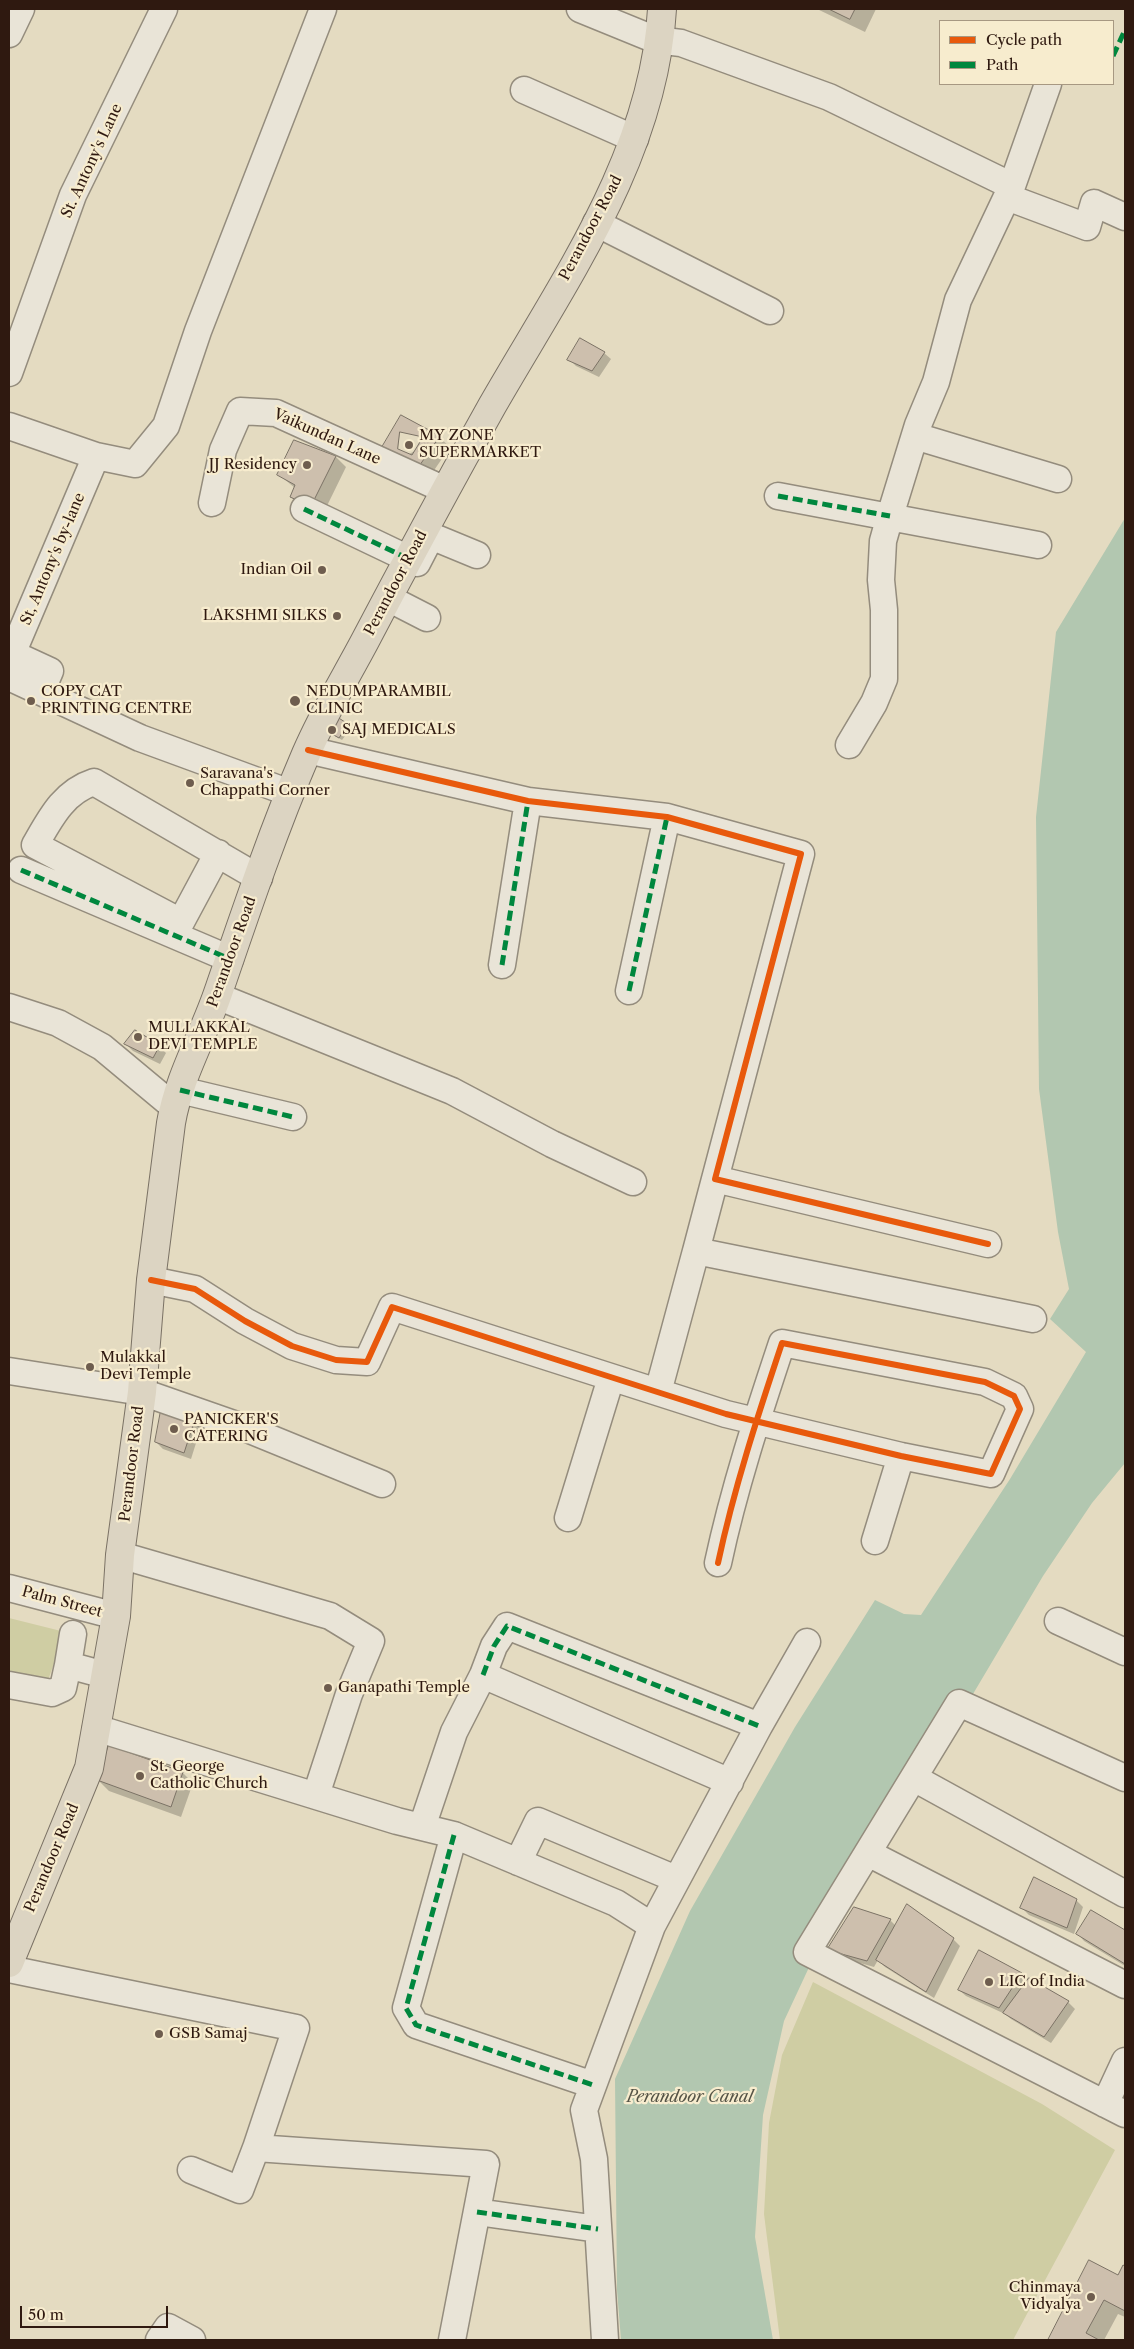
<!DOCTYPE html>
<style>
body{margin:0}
#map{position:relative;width:1134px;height:2349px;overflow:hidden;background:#e4dbc1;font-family:"Libre Caslon Text",serif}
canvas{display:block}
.frame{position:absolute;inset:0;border:10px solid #2f1910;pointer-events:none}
.legend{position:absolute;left:939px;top:20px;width:175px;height:65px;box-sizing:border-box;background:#f7ecce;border:1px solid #a79882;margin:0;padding:6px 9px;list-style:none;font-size:15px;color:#2f1910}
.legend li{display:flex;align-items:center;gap:10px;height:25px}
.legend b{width:25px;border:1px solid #a79882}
.scale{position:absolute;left:20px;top:2306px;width:148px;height:22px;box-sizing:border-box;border:2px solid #2f1910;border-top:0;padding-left:6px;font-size:15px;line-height:18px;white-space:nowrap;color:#2f1910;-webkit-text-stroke:4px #f7ecce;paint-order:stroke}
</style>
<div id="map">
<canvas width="1134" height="2349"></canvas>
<div class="frame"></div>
<ul class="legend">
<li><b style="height:6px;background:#e8590c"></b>Cycle path</li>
<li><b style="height:6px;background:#00873e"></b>Path</li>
</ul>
<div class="scale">50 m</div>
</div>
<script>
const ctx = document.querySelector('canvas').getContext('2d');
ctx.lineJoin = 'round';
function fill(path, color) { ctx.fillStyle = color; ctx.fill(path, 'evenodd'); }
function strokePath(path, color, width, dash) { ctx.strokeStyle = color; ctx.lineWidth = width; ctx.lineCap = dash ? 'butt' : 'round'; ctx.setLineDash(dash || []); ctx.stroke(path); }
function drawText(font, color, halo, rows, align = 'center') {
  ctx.font = font + ' "Libre Caslon Text",serif'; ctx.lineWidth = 4.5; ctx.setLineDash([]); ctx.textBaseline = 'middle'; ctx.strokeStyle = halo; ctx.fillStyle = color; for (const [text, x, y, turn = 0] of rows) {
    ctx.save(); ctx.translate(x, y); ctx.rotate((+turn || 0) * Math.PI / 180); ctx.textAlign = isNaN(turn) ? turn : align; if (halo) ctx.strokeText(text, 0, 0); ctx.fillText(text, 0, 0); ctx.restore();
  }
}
fill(new Path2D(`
 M9,1618l56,14 -19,54 -37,-9z
 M813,1982l229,122 73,46 -102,190h-233l-16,-126 5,-91 13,-68z`), '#cfcda3');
fill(new Path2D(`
 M1125,518v945l-33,40 -49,73 -89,150 -122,192 -48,103 -21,94 -8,122 18,103h-152l-4,-50 -2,-211 75,-168 105,-184 80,-127 29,14 17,1 89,-136 76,-127 -36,-33 19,-30 -11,-57 -19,-143 -3,-272 20,-185z`), '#b2c7b0');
fill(new Path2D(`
 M817,9h59l-11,23z
 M604,353l7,6 -12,18 -23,-11 -7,-7z
 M439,437l11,10 -24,35 -36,-17z
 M295,442l41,15 10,10 -24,49 -20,-8 -11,-11 4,-9 -17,-14z
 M332,715l19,13 -9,12 -14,-8z
 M126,1044l33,2 7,7 -6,11 -27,-13z
 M195,1417l7,7 -11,35 -28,-10 -7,-7z
 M183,1773l10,10 -12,34 -72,-26 -11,-11z
 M1076,1900l7,7 -9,27 -45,-19 -7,-7z
 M1092,1911l33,21v34l-41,-25 -6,-7z
 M890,1920l6,6 57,13 7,7 -26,52 -49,-31 -7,-7 -4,7 -38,-11 -7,-7z
 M980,1951l88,51 7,7 -24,34 -40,-24 -6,-5 -39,-18 -7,-6z
 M1089,2262l30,15 6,-9v49l-7,-3 -14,26h-55z`), '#0003');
const building = new Path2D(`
 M829,9h26l-5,10z
 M580,338l25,14 -13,19 -25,-11z
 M401,415l39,21 -25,36 -37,-18z
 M400,432l23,5 -11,18 -14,-6z
 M294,440l42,16 -25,50 -21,-9 5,-12 -18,-10z
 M331,713l17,11 -9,14 -16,-9z
 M135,1030l25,15 -7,13 -29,-14z
 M162,1405l34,11 -12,37 -29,-11z
 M109,1745l74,27 -12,35 -74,-27z
 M1034,1877l43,22 -10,29 -47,-20z
 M907,1904l47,34 -28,54 -50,-32z
 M854,1907l37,12 -24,42 -40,-11z
 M1091,1910l34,20v34l-49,-30z
 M979,1950l43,23 -23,35 -41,-18z
 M1029,1978l40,23 -25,36 -41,-24z
 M1089,2260l29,15 5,-10 2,1v45l-21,-11 -18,33 13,7h-51z`);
fill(building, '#cdbfad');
strokePath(building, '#7b7265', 1);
const minor = new Path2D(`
 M580,9l76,31 25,3 148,54 183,89
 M9,34l12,-25
 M524,90l111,49
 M1007,197l80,30 7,-24 31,14
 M596,223l174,88
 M9,373l64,-178 91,-186
 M9,426l87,30 39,8 31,-38 32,-95 125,-322
 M915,436l143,43
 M778,496l260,49
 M212,503l11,-53 17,-39 36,2 169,77
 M304,509l113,54 14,-27 46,19
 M388,598l39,20
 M24,659l26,12 -9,21
 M9,661l87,-205
 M9,677l131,61 150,55
 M849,745l25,-42 10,-24v-69l-3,-30 2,-39 7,-25 28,-91 18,-43 22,-82 54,-114 36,-102
 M308,750l220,51 139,16 134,37 -86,325 273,65
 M218,853l-37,69 -146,-77c15,-26 28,-53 59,-63l165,96
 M21,870l209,89
 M502,965l26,-164
 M629,991l38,-174
 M217,996l235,95 100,53 81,38
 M9,1007l49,16 44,24 72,60
 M180,1090l113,27
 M715,1179l-19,72 337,68
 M151,1280l44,9 50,32 47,25 44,14 31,2 25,-55 334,107 175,42 90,18 29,-65 -6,-13 -29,-14 -203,-39c-24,72 -48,145 -64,220
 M9,1371l133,21 103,36 137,56
 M658,1392l38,-141
 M568,1518l43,-140
 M875,1541l26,-85
 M120,1555l210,61 41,25 -22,53 -33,101
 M9,1588l107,28
 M1058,1621l67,31
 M68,1665l5,-31
 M483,1675l11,-29 13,-20 252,100
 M9,1685l43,8 11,-5 5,-23 37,10
 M96,1728l301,93 57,14 162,68 36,23
 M914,1778l211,116
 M1125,1778l-166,-75 -152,249 318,162
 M422,1827l32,-95 29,-57 247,107
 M454,1835l-48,173 10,17 177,60
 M868,1853l257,132
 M518,1862l20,-41 138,58
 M9,1969l287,59 -40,120
 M1105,2104l20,-43
 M191,2170l49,20 16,-42 230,16 -34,176
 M477,2212l121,17
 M159,2340l9,-13 24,13
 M605,2340l-11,-181 -10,-49 68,-184 107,-200 48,-84`);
const major = new Path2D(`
 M9,1963l80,-195 27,-152 4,-61 22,-163 9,-112 20,-157c8,-47 33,-88 48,-133 27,-79 54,-159 87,-236 17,-40 40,-77 60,-115 41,-78 83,-156 126,-233 71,-124 162,-250 170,-397`);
strokePath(minor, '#948c7d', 29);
strokePath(major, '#7b7265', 30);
strokePath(minor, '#e9e4d7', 26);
strokePath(major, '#dcd4c2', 28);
strokePath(new Path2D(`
 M1113,56l12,-26
 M778,496l112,20
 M304,509l105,50
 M21,870l209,89
 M502,965l26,-164
 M629,991l38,-174
 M180,1090l113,27
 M483,1675l11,-29 13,-20 252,100
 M454,1835l-48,173 10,17 177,60
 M477,2212l121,17`), '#00873e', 5, [10, 5]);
strokePath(new Path2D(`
 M308,750l220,51 139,16 134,37 -86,325 273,65
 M151,1280l44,9 50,32 47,25 44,14 31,2 25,-55 334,107 175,42 90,18 29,-65 -6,-13 -29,-14 -203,-39c-24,72 -48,145 -64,220`), '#e8590c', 6);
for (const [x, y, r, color] of [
 [409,445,5,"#6e5d4e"],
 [307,465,5,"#6e5d4e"],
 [322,570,5,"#6e5d4e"],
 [337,616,5,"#6e5d4e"],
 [31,701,5,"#6e5d4e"],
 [295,701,6,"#6e5d4e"],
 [332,730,5,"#6e5d4e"],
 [190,783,5,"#6e5d4e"],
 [138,1037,5,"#6e5d4e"],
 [90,1367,5,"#6e5d4e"],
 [174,1429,5,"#6e5d4e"],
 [328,1688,5,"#6e5d4e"],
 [140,1776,5,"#6e5d4e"],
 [989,1982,5,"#6e5d4e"],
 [159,2034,5,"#6e5d4e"],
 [1091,2297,5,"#6e5d4e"]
]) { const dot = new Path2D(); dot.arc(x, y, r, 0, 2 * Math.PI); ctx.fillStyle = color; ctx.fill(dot); strokePath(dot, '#f7ecce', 2); }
drawText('15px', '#2f1910', '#f7ecce', [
 ["St. Antony's Lane",92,161,-65],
 ["Perandoor Road",591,228,-62],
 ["Vaikundan Lane",327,437,24],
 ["St, Antony's by-lane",53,559,-67],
 ["Perandoor Road",396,583,-62],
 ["Perandoor Road",232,952,-70],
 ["Perandoor Road",132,1464,-83],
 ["Palm Street",62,1602,15],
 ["Perandoor Road",52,1858,-67]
]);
drawText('15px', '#2f1910', '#f7ecce', [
 ["MY ZONE",419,436],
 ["SUPERMARKET",419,453],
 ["JJ Residency",297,465,"right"],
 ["Indian Oil",312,570,"right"],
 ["LAKSHMI SILKS",327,616,"right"],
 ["COPY CAT",41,692],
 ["PRINTING CENTRE",41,709],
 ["NEDUMPARAMBIL",306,692],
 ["CLINIC",306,709],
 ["SAJ MEDICALS",342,730],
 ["Saravana's",200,774],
 ["Chappathi Corner",200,791],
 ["MULLAKKAL",148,1028],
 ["DEVI TEMPLE",148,1045],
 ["Mulakkal",100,1358],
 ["Devi Temple",100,1375],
 ["PANICKER'S",184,1420],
 ["CATERING",184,1437],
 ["Ganapathi Temple",338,1688],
 ["St. George",150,1767],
 ["Catholic Church",150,1784],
 ["LIC of India",999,1982],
 ["GSB Samaj",169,2034],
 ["Chinmaya",1081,2288,"right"],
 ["Vidyalya",1081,2305,"right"]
], 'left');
drawText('italic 16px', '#555346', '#f7ecce', [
 ["Perandoor Canal",690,2097]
]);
</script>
